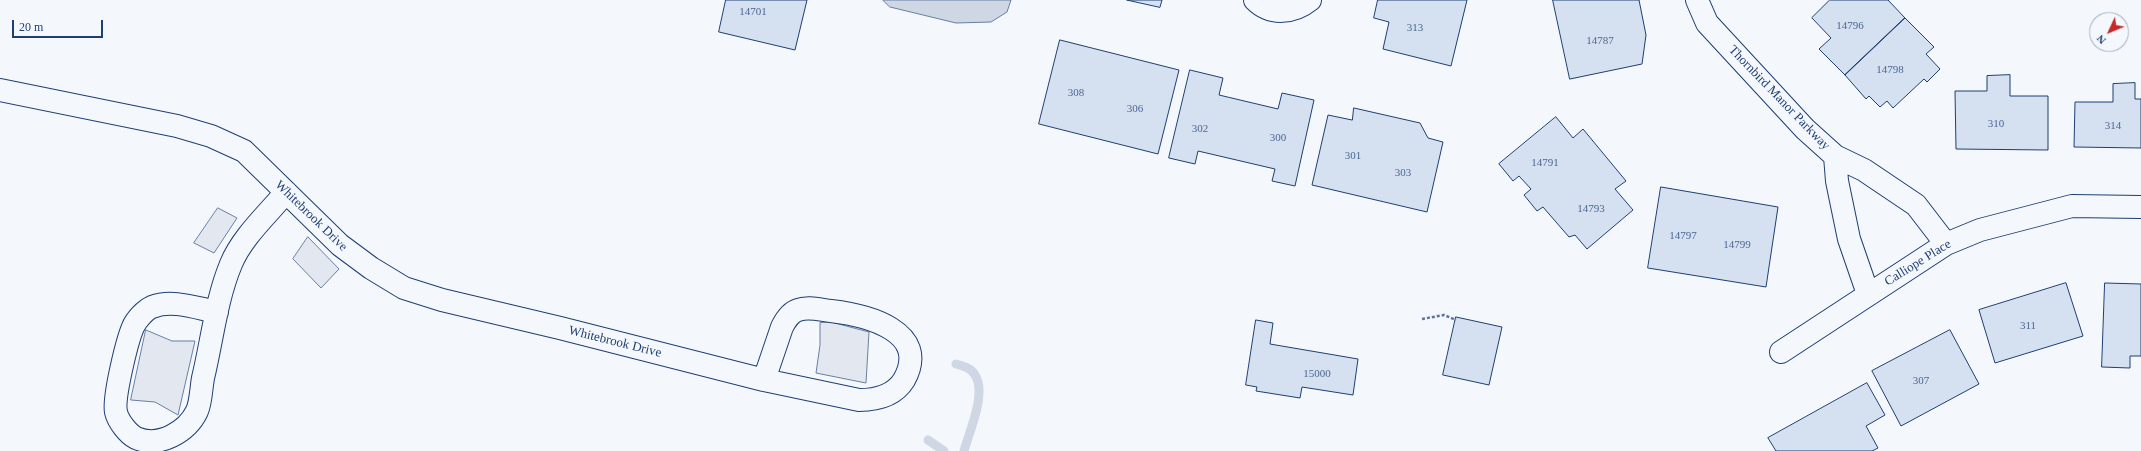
<!DOCTYPE html>
<style>
body{margin:0}
#map{position:relative;width:2141px;height:451px;overflow:hidden;background:#f4f7fb;font-family:Georgia,serif}
canvas{display:block}
.north{position:absolute;left:2089px;top:12px;width:40px;height:40px;box-sizing:border-box;background:#f4f7fb;border:1px solid #9eadc5;border-radius:50%;rotate:226deg;font-size:11px;font-weight:700;line-height:16px;text-align:center;color:#1d3f73}
.north::after{content:'';display:block;margin:auto;width:14px;height:18px;background:#c62828;clip-path:polygon(50% 0,100% 100%,50% 72%,0 100%)}
.scale{position:absolute;left:12px;top:20px;width:91px;height:18px;box-sizing:border-box;border:2px solid #1d3f73;border-top:0;padding-left:5px;font-size:12px;line-height:14px;white-space:nowrap;color:#1d3f73;-webkit-text-stroke:3px #f4f7fb;paint-order:stroke}
</style>
<div id="map">
<canvas width="2141" height="451"></canvas>
<div class="north">N</div>
<div class="scale">20 m</div>
</div>
<script>
const ctx = document.querySelector('canvas').getContext('2d');
ctx.lineJoin = 'round';
function fill(path, color) { ctx.fillStyle = color; ctx.fill(path, 'evenodd'); }
function strokePath(path, color, width, dash) { ctx.strokeStyle = color; ctx.lineWidth = width; ctx.lineCap = dash ? 'butt' : 'round'; ctx.setLineDash(dash || []); ctx.stroke(path); }
function drawText(font, color, halo, rows, align = 'center') {
  ctx.font = font + ' Georgia,serif'; ctx.lineWidth = 3; ctx.setLineDash([]); ctx.textBaseline = 'middle'; ctx.strokeStyle = halo; ctx.fillStyle = color; for (const [text, x, y, turn = 0] of rows) {
    ctx.save(); ctx.translate(x, y); ctx.rotate((+turn || 0) * Math.PI / 180); ctx.textAlign = isNaN(turn) ? turn : align; if (halo) ctx.strokeText(text, 0, 0); ctx.fillText(text, 0, 0); ctx.restore();
  }
}
const parking = new Path2D(`
 M218,208l19,10 -23,35 -20,-10z
 M308,237l31,32 -18,19 -28,-29z
 M831,322l38,10 -3,51 -50,-10 4,-28v-22z
 M146,330l26,11h23l-17,74 -23,-13 -24,-2z`);
fill(parking, '#e3e8f0');
strokePath(parking, '#687fa3', 1);
const water = new Path2D(`
 M883,0h128l-4,12 -16,10 -35,1 -66,-16z`);
fill(water, '#cfd7e4');
strokePath(water, '#687fa3', 1);
strokePath(new Path2D(`
 M956,364c7,2 15,4 19,11 12,18 -6,57 -11,76
 M928,440l16,11`), '#cfd7e4', 9);
const building = new Path2D(`
 M726,0h81l-12,50 -76,-18z
 M1127,0h35l-2,7z
 M1378,0h89l-16,66 -68,-17 6,-27 -15,-4z
 M1553,0h86l7,35 -4,29 -72,15z
 M1830,0h58l17,18 -60,57 -26,-26 12,-11 -19,-20z
 M1905,18l29,29 -8,7 14,15 -13,13 -3,-3 -31,29 -6,-7 -7,6 -11,-11 -3,3 -21,-24z
 M1060,40l119,30 -21,84 -119,-30z
 M1190,70l33,8 -4,17 59,14 4,-16 32,7 -19,86 -23,-5 3,-12 -77,-18 -3,13 -26,-6z
 M2010,75v21h38v54l-92,-1 -1,-58h32v-15z
 M2135,83v16h6v49l-67,-1 1,-45h38v-18z
 M1354,108l66,15 8,15 15,4 -16,70 -115,-27 16,-70 24,5z
 M1556,117l17,21 10,-9 43,52 -11,8 18,21 -46,39 -12,-14 -6,2 -26,-30 -6,4 -13,-16 7,-6 -12,-13 -6,5 -14,-17z
 M1661,187l117,20 -12,80 -118,-19z
 M2066,283l17,53 -88,27 -16,-53z
 M2105,283l36,1v72h-11v12l-28,-1z
 M1456,317l46,10 -13,58 -46,-10z
 M1256,320l17,3 -3,21 88,15 -5,36 -51,-8 -2,11 -44,-7 1,-4 -11,-2z
 M1950,330l29,54 -78,42 -29,-55z
 M1867,383l18,32 -19,11 12,22 -6,3h-96l-8,-13z`);
fill(building, '#d5e0f0');
strokePath(building, '#1d3f73', 1);
const street = new Path2D(`
 M1255,0c16,16 39,13 55,0
 M1697,0l10,23 98,106 30,27 29,14 52,35 30,39
 M0,90l177,36 34,10 33,15 96,94 31,23 33,20 38,12 118,28 204,52 95,20c18,0 35,-4 45,-20 27,-49 -38,-65 -73,-69 -10,-1 -23,-5 -33,-1 -7,2 -13,11 -16,17l-18,53
 M1835,156l2,25 12,58 19,55
 M217,312c-21,-4 -45,-13 -65,-5 -7,3 -16,13 -19,20 -6,14 -20,71 -17,85 2,9 12,22 20,26 23,10 51,-6 61,-27 4,-9 4,-22 6,-33 9,-37 13,-78 28,-114 11,-27 37,-50 55,-72
 M1781,352l165,-108 34,-14 92,-24 69,1`);
strokePath(street, '#1d3f73', 24);
strokePath(new Path2D(`
 M1422,319l22,-4 12,5`), '#5e769c', 2.5, [3, 2]);
strokePath(street, '#f4f7fb', 22);
drawText('11px', '#4b6792', null, [
 ["14701",753,12],
 ["14796",1850,26],
 ["313",1415,28],
 ["14787",1600,41],
 ["14798",1890,70],
 ["308",1076,93],
 ["306",1135,109],
 ["310",1996,124],
 ["314",2113,126],
 ["302",1200,129],
 ["300",1278,138],
 ["301",1353,156],
 ["14791",1545,163],
 ["303",1403,173],
 ["14793",1591,209],
 ["14797",1683,236],
 ["14799",1737,245],
 ["311",2028,326],
 ["15000",1317,374],
 ["307",1921,381]
]);
drawText('13px', '#1d3f73', '#f4f7fb', [
 ["Thornbird Manor Parkway",1779,98,46],
 ["Whitebrook Drive",311,216,44],
 ["Calliope Place",1918,263,-32],
 ["Whitebrook Drive",615,342,14]
]);
</script>
